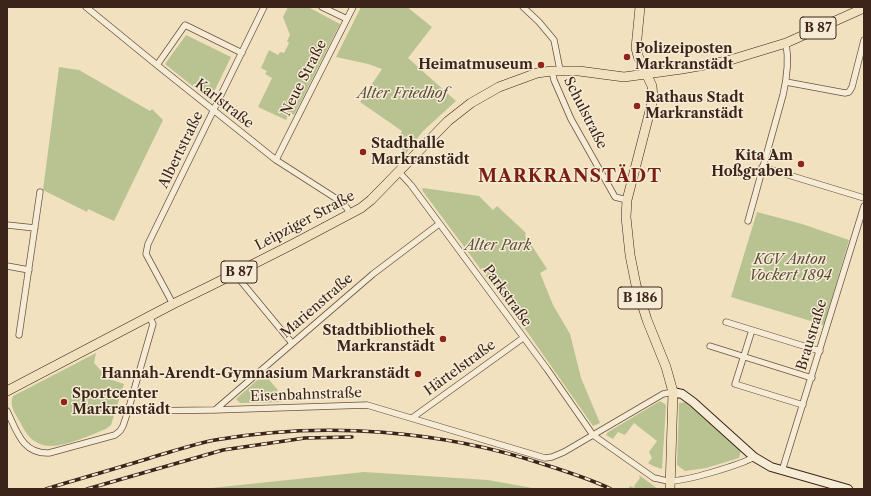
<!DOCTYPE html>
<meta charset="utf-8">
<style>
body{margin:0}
#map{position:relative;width:871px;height:496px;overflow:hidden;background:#f1e1be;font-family:"Libre Caslon Text",serif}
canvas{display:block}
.frame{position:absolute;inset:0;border:8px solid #3d241b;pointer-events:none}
</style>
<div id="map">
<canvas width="871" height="496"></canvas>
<div class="frame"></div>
</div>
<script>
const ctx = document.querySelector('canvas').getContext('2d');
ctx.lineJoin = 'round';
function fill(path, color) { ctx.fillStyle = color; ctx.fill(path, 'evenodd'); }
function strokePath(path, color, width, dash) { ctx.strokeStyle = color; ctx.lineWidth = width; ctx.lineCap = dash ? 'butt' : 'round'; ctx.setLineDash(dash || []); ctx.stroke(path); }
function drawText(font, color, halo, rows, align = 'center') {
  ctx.font = font + ' "Libre Caslon Text",serif'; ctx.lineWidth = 3; ctx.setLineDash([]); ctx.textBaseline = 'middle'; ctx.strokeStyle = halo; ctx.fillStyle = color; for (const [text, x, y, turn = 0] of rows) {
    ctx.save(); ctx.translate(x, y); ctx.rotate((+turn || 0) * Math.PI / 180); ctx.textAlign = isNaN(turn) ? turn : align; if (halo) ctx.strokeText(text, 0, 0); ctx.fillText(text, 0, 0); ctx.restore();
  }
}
fill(new Path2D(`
 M288,7h20l32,17 -46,91 -4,-2 -4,7 -28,-13 14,-29 -7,-4 2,-3 -6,-3 8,-18 9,5 2,-3 4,1 5,-10 -2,-2 3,-6 -7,-18z
 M361,7h46l25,20 -24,31 48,43 -33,30 -18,24 -5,-10 -3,-2 5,-12 -42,-29 22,-33 -14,-5 -32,-7z
 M186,35l45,22 -21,43 -45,-36z
 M59,67l20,3 71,41 2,-2 11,11 -49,101 -26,-12 -1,3 -44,-22z
 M423,188l56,8 14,14 4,-4 29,27 -1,2 22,34 -7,4 13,32 17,29 11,44 19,45 -7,3 -65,-93 -106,-143z
 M757,212l45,12 47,16 -25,85 -93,-28z
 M96,353l-2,10 15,16 15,5 -13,41 -5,4c-16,6 -52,24 -68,14 -9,-4 -14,-13 -18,-21 -5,-9 -11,-16 -7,-26z
 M264,374l14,16 -3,4 7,8 -42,1 -4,-4z
 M660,401l6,4 -4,64 -9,-3 -5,-3 4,-5 -3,-6 8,-11 -23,-18 -9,12 -7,-3 -5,7 -7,-4 2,-3z
 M686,402l55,48 -2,8 -33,10 -21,3 -8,-6 2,-62z
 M364,472l124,8 50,9h-336z
 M639,475l19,14h-30l2,-3 5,2 -1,-2 6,-8z`), '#b9c392');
const minor = new Path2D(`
 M86,7l71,58 119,95 64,41 7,7 3,6
 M322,7l25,12
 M523,7l16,15 15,18 6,30
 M157,65l28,-40 57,28
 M552,71l2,9 17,39 44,78 12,3
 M786,82l59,11 4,-1 3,-5 12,-47
 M276,160l77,-153
 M762,167l102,31
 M399,172l12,13 136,184 46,66 61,43c6,1 11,3 16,3 17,0 70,-16 84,-24
 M748,221l35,-126c4,-17 6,-35 3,-52
 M7,225l28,3
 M7,266l22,4
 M235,274l57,69
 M173,304l-27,-50 2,-10 116,-237
 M726,322l94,29
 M752,330l-17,54 68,21
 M19,335l21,-143
 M710,346l102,32
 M215,410l158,-136 66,-50
 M7,411c10,20 15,43 42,42l66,-18 5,-4 3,-5 5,-15 25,-87 -4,-8
 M128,411l86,-1 153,-5 178,53 7,-1 12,-5 99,-58 10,-2
 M412,418l111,-80
 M782,471l82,-265`);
const secondary = new Path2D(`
 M673,392l9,2 11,8 61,55 17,10 77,22`);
const primary = new Path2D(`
 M640,7l-4,41 2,8 14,30 1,13 -26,101 -1,17 4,38 6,30 11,35 19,47 7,25 -3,97
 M7,391l166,-87 39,-19 83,-42 66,-35 10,-8 77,-79 23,-18 28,-16 38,-14 15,-2h27l45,6 58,-8 45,-8 59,-18 78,-35`);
strokePath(minor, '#6a5344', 7);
strokePath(secondary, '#3d241b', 10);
strokePath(primary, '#3d241b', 10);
strokePath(minor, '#f6ecd5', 5.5);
strokePath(secondary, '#f6ecd5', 8);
strokePath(primary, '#f1e1be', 9);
const rail = new Path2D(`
 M46,489c36,-11 72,-21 107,-32 21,-6 41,-13 62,-17 109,-19 226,-10 331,25 22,7 44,14 65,24
 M87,489l136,-39 82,-12 47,-1`);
strokePath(rail, '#3d241b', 3.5);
strokePath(rail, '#f6ecd5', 2, [6]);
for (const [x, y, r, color] of [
 [627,57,4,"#8f2418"],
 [541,65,4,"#8f2418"],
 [637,106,4,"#8f2418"],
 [363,152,4,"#8f2418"],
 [801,164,4,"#8f2418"],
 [443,339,4,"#8f2418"],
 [418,374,4,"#8f2418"],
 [64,402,4,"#8f2418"]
]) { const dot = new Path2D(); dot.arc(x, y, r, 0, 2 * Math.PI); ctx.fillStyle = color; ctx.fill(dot); strokePath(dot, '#f6ecd5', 1.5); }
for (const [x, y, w] of [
 [818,28,36],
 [239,272,36],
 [640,298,44]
]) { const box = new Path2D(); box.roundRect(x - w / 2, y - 11, w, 22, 3); ctx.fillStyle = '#f6ecd5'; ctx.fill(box); strokePath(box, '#3d241b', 1); }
drawText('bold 13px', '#3d241b', null, [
 ["B 87",818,28],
 ["B 87",239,272],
 ["B 186",640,298]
]);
drawText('bold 14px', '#3d241b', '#f6ecd5', [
 ["Polizeiposten",635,49],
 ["Markranstädt",635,65],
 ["Heimatmuseum",533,65,"right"],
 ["Rathaus Stadt",645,98],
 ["Markranstädt",645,114],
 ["Stadthalle",371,144],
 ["Markranstädt",371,160],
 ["Kita Am",793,156,"right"],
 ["Hoßgraben",793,172,"right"],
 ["Stadtbibliothek",435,331,"right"],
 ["Markranstädt",435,347,"right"],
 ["Hannah-Arendt-Gymnasium Markranstädt",410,374,"right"],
 ["Sportcenter",72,394],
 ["Markranstädt",72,410]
], 'left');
drawText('14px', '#3d241b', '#f6ecd5', [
 ["Neue Straße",304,78,-63],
 ["Karlstraße",224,104,38],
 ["Schulstraße",585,113,63],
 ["Albertstraße",181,150,-64],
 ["Leipziger Straße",305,221,-28],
 ["Parkstraße",507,296,54],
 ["Marienstraße",317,306,-41],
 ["Braustraße",812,335,-73],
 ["Härtelstraße",460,368,-36],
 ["Eisenbahnstraße",306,395,-2]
]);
drawText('italic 14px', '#5c4c39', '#f6ecd5', [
 ["Alter Friedhof",402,94],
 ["Alter Park",498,246],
 ["KGV Anton",790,260],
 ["Vockert 1894",790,276]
]);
ctx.letterSpacing = '1px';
drawText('bold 18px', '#7a1f14', '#f6ecd5', [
 ["MARKRANSTÄDT",570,177]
]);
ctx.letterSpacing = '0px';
</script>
